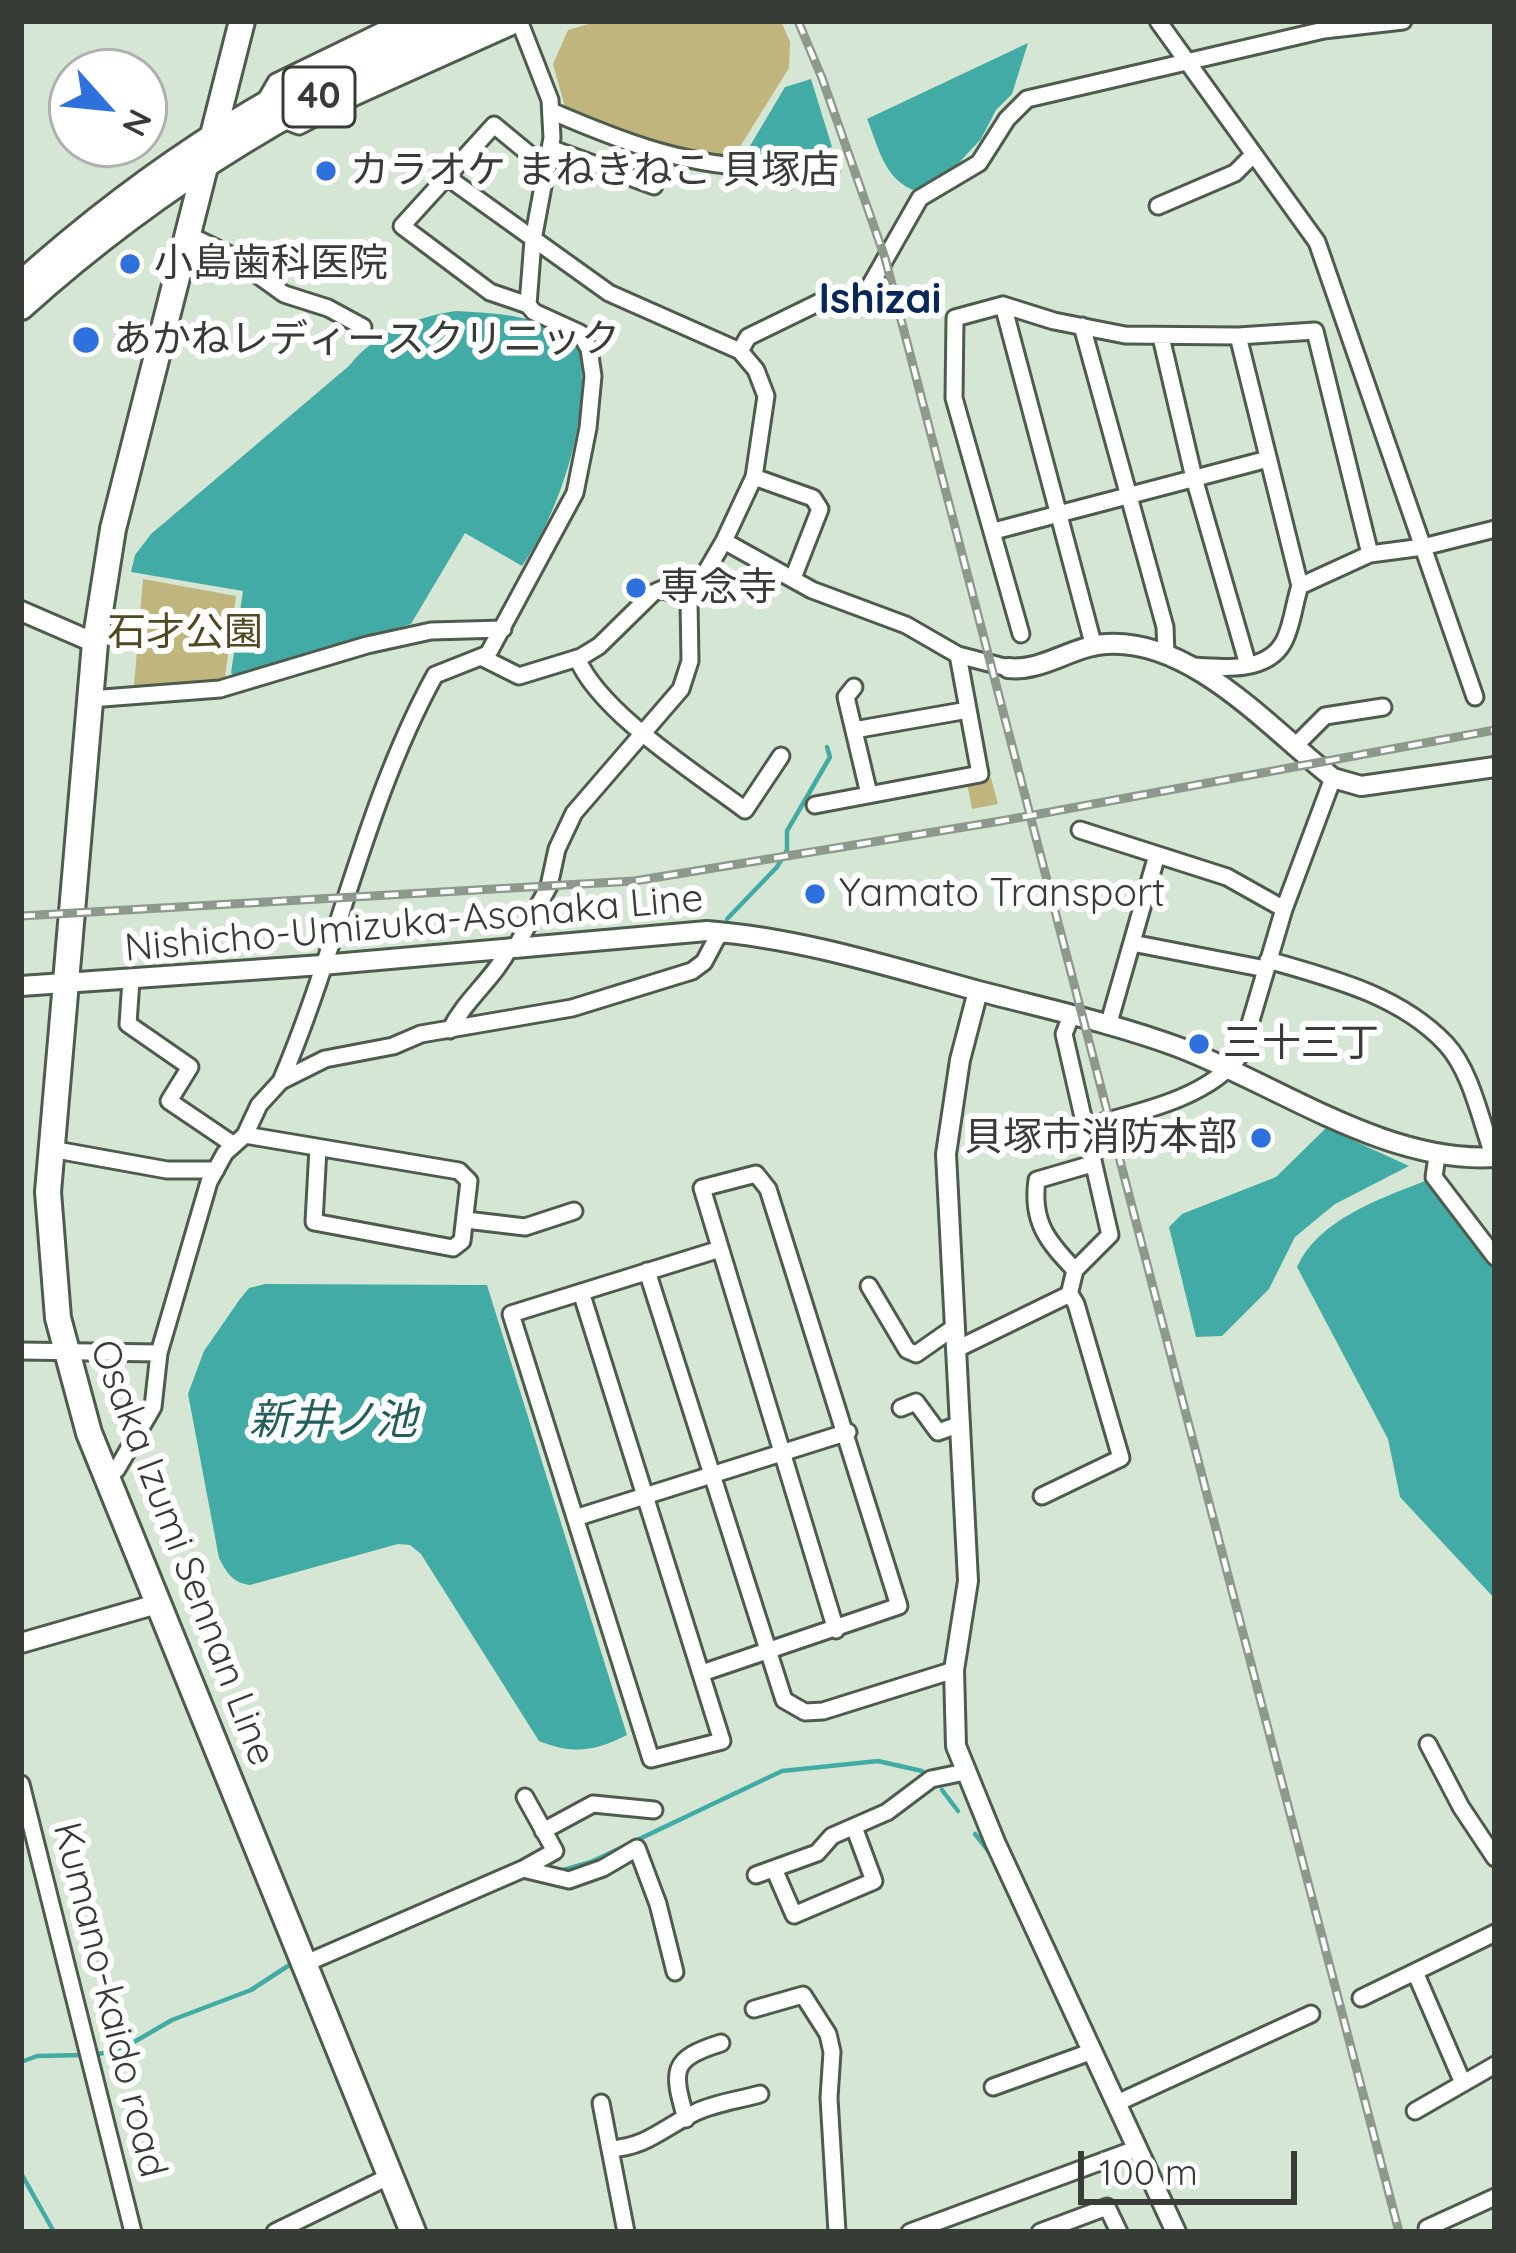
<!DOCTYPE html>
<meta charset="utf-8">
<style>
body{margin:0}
#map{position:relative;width:1516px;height:2253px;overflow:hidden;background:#d5e6d4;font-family:Quicksand,sans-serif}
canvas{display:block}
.frame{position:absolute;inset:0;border:24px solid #373d36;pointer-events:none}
.north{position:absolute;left:48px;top:48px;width:120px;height:120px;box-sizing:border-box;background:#fff;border:3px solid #afb1af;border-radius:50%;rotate:117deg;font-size:33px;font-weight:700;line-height:48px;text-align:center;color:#373d36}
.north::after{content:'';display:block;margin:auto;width:42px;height:54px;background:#2e71de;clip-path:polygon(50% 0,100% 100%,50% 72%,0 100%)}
.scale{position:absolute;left:1078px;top:2151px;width:219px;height:54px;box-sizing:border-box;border:6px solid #373d36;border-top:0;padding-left:15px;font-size:36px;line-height:42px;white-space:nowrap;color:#373d36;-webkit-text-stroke:9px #fff;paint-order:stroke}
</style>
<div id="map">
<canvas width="1516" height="2253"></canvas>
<div class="frame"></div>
<div class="north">N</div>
<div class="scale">100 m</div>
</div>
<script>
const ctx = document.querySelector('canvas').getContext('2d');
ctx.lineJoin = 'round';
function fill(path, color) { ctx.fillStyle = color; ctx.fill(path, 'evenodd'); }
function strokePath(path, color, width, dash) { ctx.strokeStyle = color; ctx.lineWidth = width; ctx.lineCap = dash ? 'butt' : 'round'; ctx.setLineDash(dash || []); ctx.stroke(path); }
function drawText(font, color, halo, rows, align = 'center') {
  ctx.font = font + ' Quicksand,"Noto Sans JP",sans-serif'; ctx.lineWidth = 12; ctx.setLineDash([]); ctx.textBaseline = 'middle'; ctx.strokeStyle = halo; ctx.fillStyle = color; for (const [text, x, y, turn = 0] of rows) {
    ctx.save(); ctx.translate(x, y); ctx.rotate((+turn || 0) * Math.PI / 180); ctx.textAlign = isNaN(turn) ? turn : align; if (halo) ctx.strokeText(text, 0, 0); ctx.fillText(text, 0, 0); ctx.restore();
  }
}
fill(new Path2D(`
 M599,21h182l9,21 -1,26 -56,90 -103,-21 -65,-30 -12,-43 15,-34z
 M143,579l93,17 -12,88 -90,2z
 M991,778l7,26 -26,5 -5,-26z`), '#c0b57c');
fill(new Path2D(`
 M1028,43l-16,51 -16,16 -15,29 -26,28 -39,24c-32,-11 -37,-43 -49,-72z
 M811,79l21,68 -37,12 -54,2 44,-74z
 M456,311c46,3 89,3 123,37 13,66 -19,164 -57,218l-57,-33 -54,91 -175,52 -5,-3 12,-82 -112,-19 4,-17 16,-21 199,-169c22,-30 70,-50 106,-54z
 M1326,1128l83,38 -74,38 -40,33 -26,52 -47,47 -26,1 -27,-110 13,-13 94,-37z
 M1425,1181l21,19 49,65v334l-95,-102 -12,-58 -91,-172c21,-47 82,-68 128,-86z
 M265,1284l222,1 140,450c-32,16 -53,20 -88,6l-118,-187 -11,-9 -12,-1 -148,41c-17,-2 -24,-13 -31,-27l-31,-164 16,-43 36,-52 9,-11z`), '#43aba5');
strokePath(new Path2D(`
 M727,919l50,-52 10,-17v-19l43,-74 -3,-10
 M942,1790l16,21
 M975,1834l15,19
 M560,1871l31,-9 191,-91 96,-10 44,10
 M94,2055l28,-6 50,-29 79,-30 40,-26
 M21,2062l16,-6 46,-1
 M21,2173l33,59`), '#43aba5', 4.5);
const minor = new Path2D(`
 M1158,21l159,221 158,455
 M265,101l11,-19 126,-61
 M551,111c65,28 128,53 200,56 24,1 55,-8 75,-5l4,9
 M278,118l21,8 56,-29 165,-74 30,77 2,38 -19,102 -5,65 6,7 46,21 9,16 4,27 -5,52 -13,65 -87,161 -53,21c-70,127 -97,273 -154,406
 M550,148l104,38
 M447,177l162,116 131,58 16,19 10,26 -12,81 -30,64 -35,60 1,60 -9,28 -107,124 -17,36 -8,37 -33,61
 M1158,206l77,-33 19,-19
 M189,235l41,20 54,39 44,14 35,19
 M528,305l-38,-13 -88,-66 92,-101 52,43
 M1003,305l91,342
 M1082,326l83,301 1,27
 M1238,336l62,250
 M1161,337l33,141 54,187
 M740,351l8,-14 76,-37 31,3 8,-5 57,-100 59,-35 28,-44 20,-20 297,-69 79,-9
 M754,477l59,21 7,11 -27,69
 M994,531l274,-72
 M724,541l88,49 94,35 52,30 50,13
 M1021,634l-67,-236 1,-80 48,-13 51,16 71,14 113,1 77,-5 55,223
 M481,657l38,19 62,-19 18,-11 54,-53 9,-4 27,12
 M577,658c23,55 119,115 168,152l36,-54
 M1192,666c29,2 74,7 91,-23 9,-15 11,-40 17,-57l70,-32 53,-7 72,-18
 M854,687l-8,10 23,97
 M90,699l130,-10 147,-44 64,-14 72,-2
 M854,730l114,-20
 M1294,747l31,-31 58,-9
 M815,805l165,-31 -22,-119
 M1080,830l147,47 57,32
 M1132,943l134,26
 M1268,960c63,18 132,35 178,84 26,28 35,79 48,113
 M131,980l-3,44 62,43 -21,34 65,44
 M1108,1026l49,-171
 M450,1030c16,-32 44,-51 60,-83
 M1084,1127c51,-14 125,-28 157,-73l43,-145 49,-131
 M245,1135l214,36 10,10 -7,60 -9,7 -139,-26 4,-74
 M51,1149l116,21h49
 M1437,1156l-3,21 61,80
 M466,1220l59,7 49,-16
 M1075,1270c-27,-28 -44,-48 -38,-90l55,-16
 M647,1271l137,429 21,12 18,-1 131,-41
 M869,1286l38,64 9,4 40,-28
 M581,1292l141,449 -71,18 -140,-445 209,-65
 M1069,1295l6,-25 35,-35 -46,-201 7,-18
 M957,1349l113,-55 6,10 45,154 -79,38
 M21,1351l138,2
 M901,1408l15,-6 22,30 23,-8
 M108,1478l9,-9 36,-62 6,-54 50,-171 16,-29 20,-18 14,-30 22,-24 44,-22 68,-13 28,-12 151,-26 120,-37 12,-9 16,-30
 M575,1518l273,-86
 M702,1673l197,-67 -131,-417 -12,-15 -54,14 134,442
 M1428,1744l33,63 34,51
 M21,1784l112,448
 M543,1831l50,-27 61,6
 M523,1869l32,-18 -30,-54
 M774,1869l20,46 80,-34 -20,-54
 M756,1875l61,-22 15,-17 55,-24 44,-33 34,-7
 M304,1964l219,-95 46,11 34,-12 34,-20 21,56 17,68
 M1415,1972l48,111
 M1361,1998l134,-65
 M754,2009l49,-14 25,39 4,18 -3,46 8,134
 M993,2087l100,-36
 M601,2103l25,129
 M1117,2103l194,-89
 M1415,2111l80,-46
 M686,2119c-14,-49 -16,-60 35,-76
 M610,2149c37,-2 54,-22 86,-37 19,-9 43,-12 64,-18
 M1427,2228l68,-31
 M275,2232l115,-56
 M910,2232l228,-84
 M1040,2232l67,-25 12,25`);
const tertiary = new Path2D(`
 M21,611l74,32
 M1008,668c34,4 64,-22 98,-24 86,-6 164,85 227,134l28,8 134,-19
 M21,986l301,-21 385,-34c92,7 180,35 268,59 68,18 138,33 203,57 100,38 208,117 317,110
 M978,991l-18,69 -14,94 22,427 -14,89 2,76 39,96 181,390
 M21,1643l136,-39`);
const primary = new Path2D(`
 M242,21l-129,508 -18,114 -47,549 10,126 31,115 324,799
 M21,284c125,-112 262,-203 419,-263
 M21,307c137,-123 297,-223 470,-286`);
strokePath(minor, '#4e5c4d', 21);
strokePath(tertiary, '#4e5c4d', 24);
strokePath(primary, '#4e5c4d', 30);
strokePath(minor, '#fff', 15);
strokePath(tertiary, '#fff', 18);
strokePath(primary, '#fff', 24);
const rail = new Path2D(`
 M798,21l24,57 63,180 514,1974
 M21,916l613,-35 367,-60 494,-91`);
strokePath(rail, '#8d998c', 9);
strokePath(rail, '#fff', 4.5, [14]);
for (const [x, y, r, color] of [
 [326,171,12,"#2e71de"],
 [130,264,12,"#2e71de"],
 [86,340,15,"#2e71de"],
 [636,588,12,"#2e71de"],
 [815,894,12,"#2e71de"],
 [1199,1044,12,"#2e71de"],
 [1261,1138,12,"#2e71de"]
]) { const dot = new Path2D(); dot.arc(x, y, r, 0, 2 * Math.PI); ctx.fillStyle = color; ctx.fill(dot); strokePath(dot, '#fff', 4.5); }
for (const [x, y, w] of [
 [319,97,72]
]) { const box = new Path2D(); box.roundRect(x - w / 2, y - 30, w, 60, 9); ctx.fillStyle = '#fff'; ctx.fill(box); strokePath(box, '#373d36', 3); }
drawText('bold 36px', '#373d36', null, [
 ["40",319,97]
]);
drawText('39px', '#373d36', '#fff', [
 ["カラオケ まねきねこ 貝塚店",350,171],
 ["小島歯科医院",154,264],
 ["あかねレディースクリニック",113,340],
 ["専念寺",660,588],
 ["Yamato Transport",839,894],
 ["三十三丁",1223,1044],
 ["貝塚市消防本部",1237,1138,"right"]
], 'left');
drawText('39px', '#514921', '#fff', [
 ["石才公園",185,633]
]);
drawText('39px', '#373d36', '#fff', [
 ["Nishicho-Umizuka-Asonaka Line",414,924,-5],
 ["Osaka Izumi Sennan Line",182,1553,69],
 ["Kumano-kaido road",109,2000,76]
]);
drawText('bold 42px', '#07275a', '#fff', [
 ["Ishizai",880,300]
]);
drawText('italic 42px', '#245e5b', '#fff', [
 ["新井ノ池",333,1421]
]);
</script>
